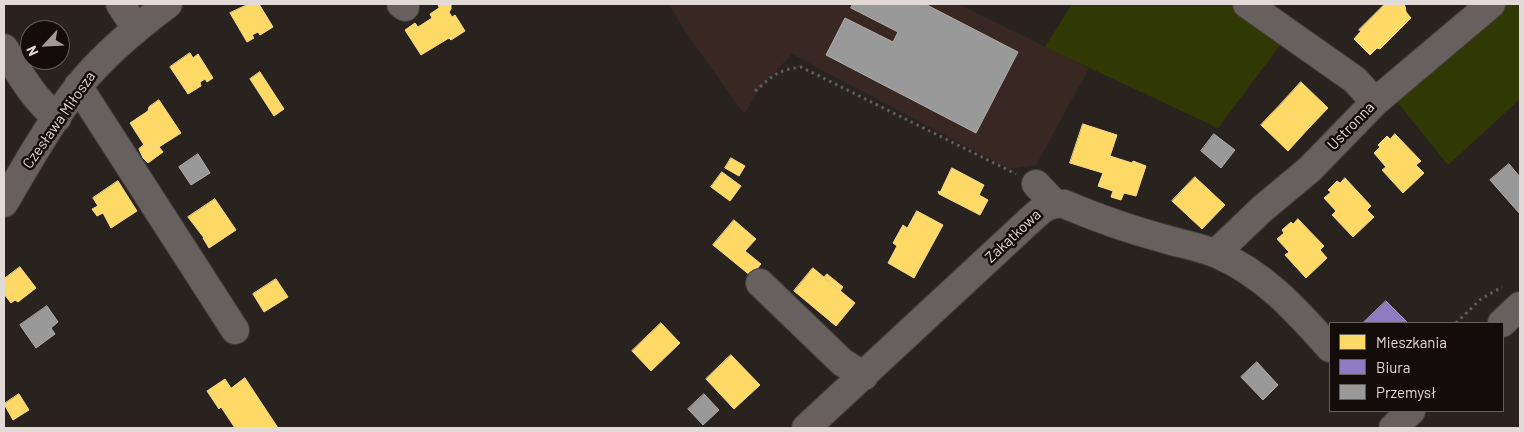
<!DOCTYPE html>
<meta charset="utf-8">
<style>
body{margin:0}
#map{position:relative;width:1524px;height:432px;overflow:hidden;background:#292320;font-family:Barlow,sans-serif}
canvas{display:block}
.frame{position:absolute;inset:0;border:5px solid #e2dad6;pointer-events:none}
.legend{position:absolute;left:1329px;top:322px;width:175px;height:90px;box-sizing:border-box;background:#120d0a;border:1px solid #655f5c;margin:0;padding:6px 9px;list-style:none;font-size:15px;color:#e2dad6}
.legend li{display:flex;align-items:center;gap:10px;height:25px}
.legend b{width:25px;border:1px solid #655f5c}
.north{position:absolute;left:20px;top:20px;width:50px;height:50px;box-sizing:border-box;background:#120d0a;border:1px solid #655f5c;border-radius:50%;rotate:245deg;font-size:14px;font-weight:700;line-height:20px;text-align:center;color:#e2dad6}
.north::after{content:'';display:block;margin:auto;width:18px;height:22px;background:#a19a96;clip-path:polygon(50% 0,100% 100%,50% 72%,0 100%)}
</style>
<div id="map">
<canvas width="1524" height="432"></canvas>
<div class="frame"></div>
<ul class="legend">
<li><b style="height:14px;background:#ffd966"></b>Mieszkania</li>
<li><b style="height:14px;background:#8e7cc3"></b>Biura</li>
<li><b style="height:14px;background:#999"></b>Przemysł</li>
</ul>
<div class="north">N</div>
</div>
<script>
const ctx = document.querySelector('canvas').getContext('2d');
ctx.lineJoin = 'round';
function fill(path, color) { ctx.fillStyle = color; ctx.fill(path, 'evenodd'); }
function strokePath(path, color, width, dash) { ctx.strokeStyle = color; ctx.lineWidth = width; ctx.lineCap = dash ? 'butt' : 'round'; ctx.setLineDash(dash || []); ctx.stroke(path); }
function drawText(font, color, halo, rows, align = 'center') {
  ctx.font = font + ' Barlow,sans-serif'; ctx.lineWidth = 5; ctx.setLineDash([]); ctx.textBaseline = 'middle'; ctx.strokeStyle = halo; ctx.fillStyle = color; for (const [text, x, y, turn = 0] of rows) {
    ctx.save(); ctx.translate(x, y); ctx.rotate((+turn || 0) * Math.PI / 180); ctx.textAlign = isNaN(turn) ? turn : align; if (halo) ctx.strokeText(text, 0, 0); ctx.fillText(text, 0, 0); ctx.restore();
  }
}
fill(new Path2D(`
 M669,4h289l131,64 -53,97 -27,4 -217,-115 -30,31 -18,29 -59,-83z`), '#392821');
fill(new Path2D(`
 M1072,4h171l44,32 -69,92 -173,-81z
 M1497,4h23v95l-72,66 -54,-67z`), '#303904');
const homes = new Path2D(`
 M249,4h10l14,23 -13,8 -2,-3 -6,3 2,3 -7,4 -17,-29z
 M438,4h13v5l-2,3 3,5 3,-2 10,16 -14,9 -2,-2 -28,17 -16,-25 10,-7 3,4 14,-9 -2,-4 9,-6z
 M1385,4h18l2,2 1,6 5,6 -31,31 -3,-1 -7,7 -16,-16 7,-8 -2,-1z
 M190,53l3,5 5,-4 15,24 -6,4 -2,-3 -5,3 1,4 -13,8 -18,-27z
 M260,72l24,37 -10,7 -24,-37z
 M1301,82l27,26 -20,21 -27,-25z
 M159,100l22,33 -22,14 -4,-5 -9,6 -16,-25 18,-12 1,-4z
 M1281,104l27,25 -20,22 -27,-26z
 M1083,124l34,11 -7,21 22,7 1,-2 13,5 -10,30 -12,-3 -3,7 -10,-3 2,-6 -15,-5 5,-13 -33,-10z
 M1395,134l26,27 -5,4 8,8 -21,20 -21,-23 4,-3 -12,-14 6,-6 -2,-2 9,-9 3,3z
 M155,142l4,5 -9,6 -4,-5z
 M144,145l6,8 9,-6 4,5 -15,11 -5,-5 -4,-9z
 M731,158l14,8 -6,10 -14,-8z
 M952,168l32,17 -5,10 9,5 -8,15 -41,-21 -1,-3 2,1z
 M722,172l19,14 -11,15 -19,-14z
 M1195,177l30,28 -23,24 -30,-28z
 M1345,178l26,28 -4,4 7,7 -21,20 -21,-22 4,-4 -12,-13 7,-6 -3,-2 9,-9 3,2z
 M118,181l19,30 -26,17 -8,-15 -6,3 -5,-7 6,-3 -5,-8z
 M215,199l21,31 -27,18 -6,-10h1l-16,-21z
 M917,211l26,14 -29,53 -26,-15 9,-17 -4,-3 10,-18 4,3z
 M1298,219l26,27 -4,4 7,8 -21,20 -21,-23 4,-3 -12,-13 7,-6 -2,-3 9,-8 2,2z
 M734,220l22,19 -11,12 16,13 -10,12 -38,-31z
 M20,267l16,21 -18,14 -3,-2 -4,3 -7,-9v-15z
 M813,268l42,35 -19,23 -42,-35z
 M827,274l16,13 -3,4 -16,-13z
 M276,279l12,18 -24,15 -11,-18z
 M661,323l19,20 -29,28 -19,-20z
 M731,355l29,30 -26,24 -28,-30z
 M245,378l33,50h-43l-14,-21 -2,2 -12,-18 18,-12 6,9z
 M19,394l10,16 -16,10 -9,-16z`);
fill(homes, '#ffd966');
strokePath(homes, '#f6d988', 1);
const offices = new Path2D(`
 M1386,301l22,22h-45z`);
fill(offices, '#8e7cc3');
strokePath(offices, '#a798c9', 1);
const industry = new Path2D(`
 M853,4h72l93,48 -42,81 -150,-78 19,-37 48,24 5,-10 -47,-24z
 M1214,134l21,16 -14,18 -20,-17z
 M198,154l12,19 -19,12 -12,-18z
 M1509,164l11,13v37l-30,-34z
 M47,306l11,16 -7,6 4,6 -19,14 -16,-23z
 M1257,362l21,23 -15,15 -22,-23z
 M704,394l15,16 -16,15 -15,-16z`);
fill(industry, '#999');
strokePath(industry, '#afacab', 1);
const minor = new Path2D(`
 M120,4l16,24
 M401,4l4,3
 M1247,4l108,76 20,22
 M4,48c16,26 28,49 53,70
 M78,86l157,244
 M1036,184l18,19
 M4,203c23,-39 46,-80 74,-116 25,-32 58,-59 90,-83
 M1216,253l46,-44 48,-40 65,-67 116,-98
 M760,283l82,79 22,14
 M1502,323l18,-17
 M806,428l222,-206c12,-11 20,-20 36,-18 33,14 67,26 101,35 17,5 35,8 52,15 47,20 79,56 113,94
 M1393,428l18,-17`);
strokePath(minor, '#433e3c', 30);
strokePath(new Path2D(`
 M755,91c18,-15 22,-21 46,-24l215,107
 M1456,323l25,-24 21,-12`), '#605c5a', 3, [2.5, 4]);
strokePath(minor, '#66615f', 28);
drawText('15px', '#e2dad6', '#120d0a', [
 ["Czesława Miłosza",59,120,-55],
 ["Ustronna",1351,126,-46],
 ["Zakątkowa",1013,236,-43]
]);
</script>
